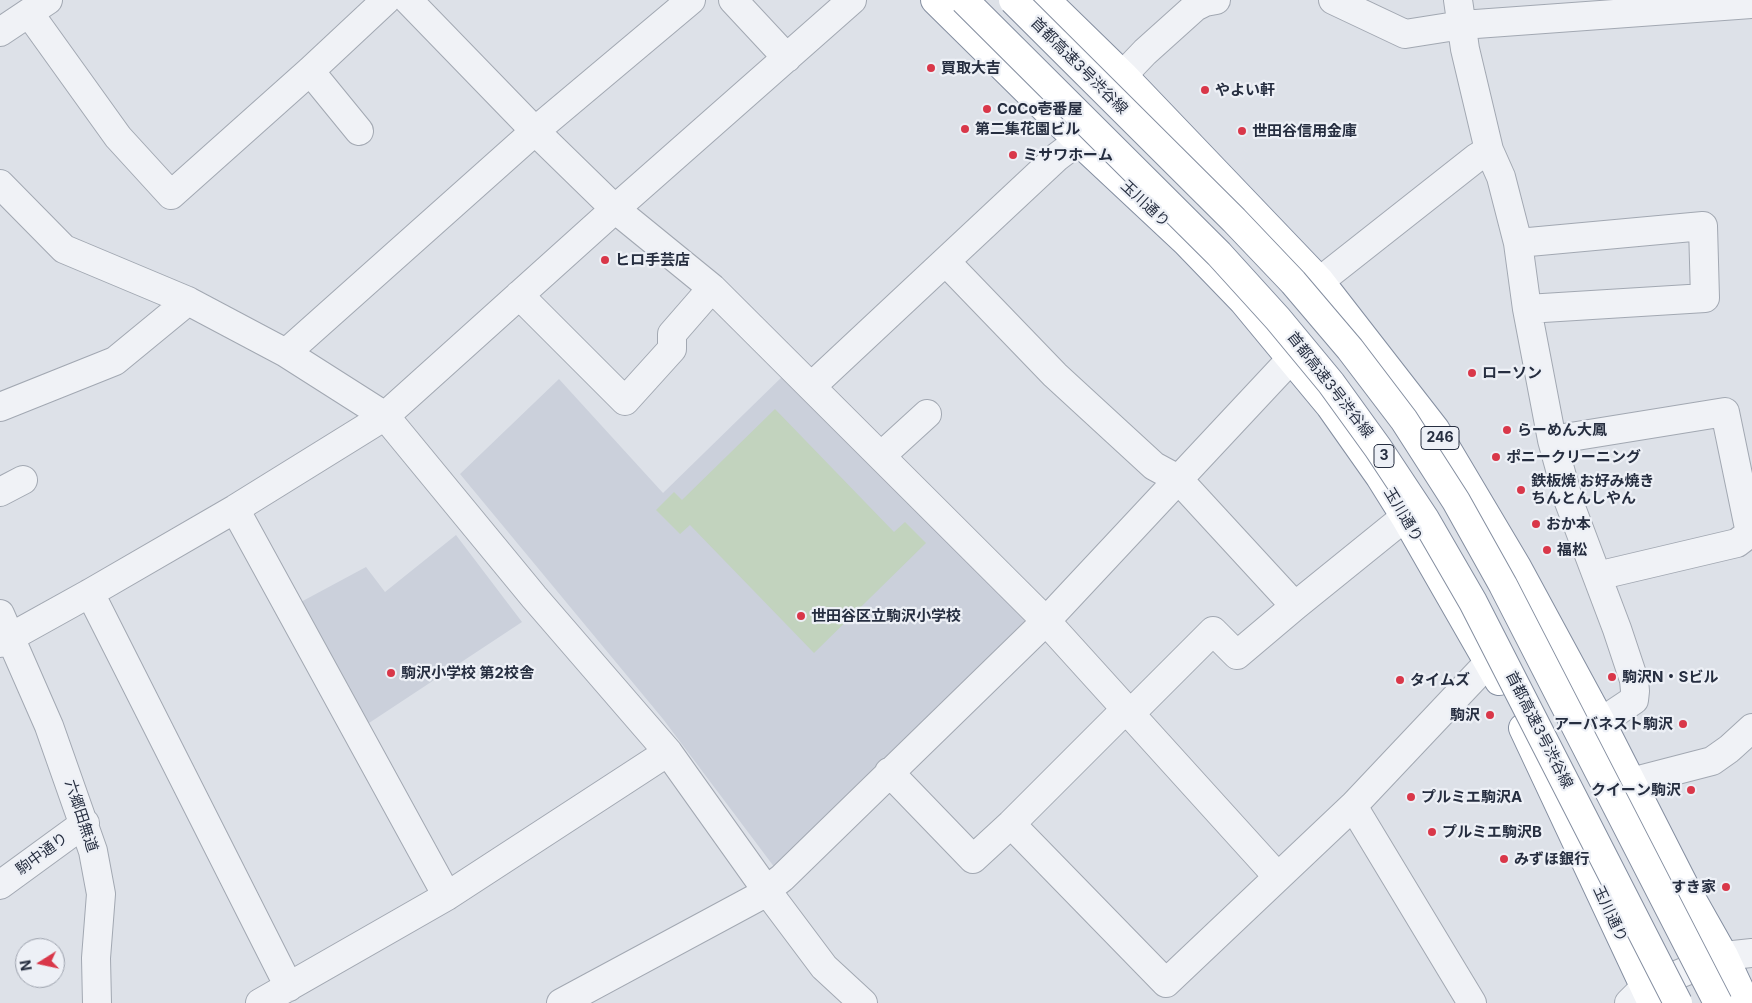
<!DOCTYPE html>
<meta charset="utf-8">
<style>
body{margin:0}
#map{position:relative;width:1752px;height:1003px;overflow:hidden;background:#dde1e8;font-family:Inter,sans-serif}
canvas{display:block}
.north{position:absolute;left:15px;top:938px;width:50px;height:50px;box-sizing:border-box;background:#edf0f6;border:1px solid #9da2ad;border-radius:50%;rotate:260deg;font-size:14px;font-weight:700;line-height:20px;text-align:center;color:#262e40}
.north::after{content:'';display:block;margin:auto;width:18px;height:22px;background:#d93749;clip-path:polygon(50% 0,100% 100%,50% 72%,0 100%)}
</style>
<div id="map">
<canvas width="1752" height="1003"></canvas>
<div class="north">N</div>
</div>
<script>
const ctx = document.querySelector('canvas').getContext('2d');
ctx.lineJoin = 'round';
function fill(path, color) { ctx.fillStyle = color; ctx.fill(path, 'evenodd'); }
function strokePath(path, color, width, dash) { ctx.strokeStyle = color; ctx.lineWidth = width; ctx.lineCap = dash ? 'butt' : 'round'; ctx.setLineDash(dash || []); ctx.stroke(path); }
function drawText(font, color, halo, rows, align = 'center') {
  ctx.font = font + ' Inter,"Noto Sans JP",sans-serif'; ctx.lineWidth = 4.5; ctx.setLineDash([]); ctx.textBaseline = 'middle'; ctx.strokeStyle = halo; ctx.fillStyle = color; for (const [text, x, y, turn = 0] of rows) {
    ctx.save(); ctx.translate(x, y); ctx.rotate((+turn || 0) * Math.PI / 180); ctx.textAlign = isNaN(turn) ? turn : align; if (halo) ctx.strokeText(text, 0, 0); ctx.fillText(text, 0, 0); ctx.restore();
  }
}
fill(new Path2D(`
 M787,372l238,237 -1,15 -249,244 -112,-149 -203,-245 99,-95 104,114z
 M456,535l66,87 -156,103 -67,-122 67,-36 19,25z`), '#cbd0db');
fill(new Path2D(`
 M775,409l119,123 11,-10 21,21 -112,110 -124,-128 -10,9 -24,-24 18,-18 8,8z`), '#c2d3be');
const minor = new Path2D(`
 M408,0l127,131 80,78 97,79 334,333 232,256
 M733,0l54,58
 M1333,0l72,34 57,-9 290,-21
 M1458,0l7,49 24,101 12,27 17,66 9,66 25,131 17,62 48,127 17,51 1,11 -1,9 -33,22
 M29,13l89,124 53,58 139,-124 76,-71
 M0,32l48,-32
 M310,71l49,60
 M1123,75l22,-23 50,-45 10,-5 11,-2
 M0,184l64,65 124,52 98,52 99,63 149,181 134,155 99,139 57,76 39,36
 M1518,243l185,-17 2,72 -178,11
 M946,262l109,113 99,91 24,13 117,127
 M1320,281l156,-123 13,-8
 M519,295l106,106 47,-52v-15l40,-46
 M286,353l249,-222 156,-131
 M812,386l245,-229 21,-16
 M0,407l115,-46 73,-60
 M1552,440l173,-28 25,121 -13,10 -140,33
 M881,456l46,-42
 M0,492l23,-12
 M235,509l212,387
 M90,593l199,394
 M0,614l49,112 44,125 8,43 -5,64 1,45
 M0,643l90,-50 145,-84 150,-93 230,-207 237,-209
 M1130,714l83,-83 24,24 58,-49 110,-89
 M889,772l84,87 38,-35 115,-115
 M1631,782l81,-21 17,-12 23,-21
 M1353,806l119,197
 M1011,824l155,159 187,-177 136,-144
 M0,885l85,-62
 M260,1003l187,-107 221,-144
 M561,1003l195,-105 26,-20 264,-257 245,-262
 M1629,1003l15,-15 80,-32 28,-3`);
const highway = new Path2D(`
 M935,0l143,141 108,101 57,59 48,58 39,47 50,71 25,40 94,164
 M1046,0l77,75 197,206 115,148 82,138 84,155 84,165 39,69 22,47
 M1523,728l129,275`);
strokePath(minor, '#a2a8b2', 30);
strokePath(highway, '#848ea0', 30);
strokePath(minor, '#f0f2f6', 28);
strokePath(highway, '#fff', 28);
const highwayBridge = new Path2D(`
 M964,0l255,254 59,65 53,64 47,65 47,71 48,83 205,401
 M1013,0l221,220 59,62 57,67 54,71 52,81 47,84 215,418`);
strokePath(highwayBridge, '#848ea0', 30, []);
strokePath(highwayBridge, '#fff', 28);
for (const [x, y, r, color] of [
 [931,68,5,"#d93749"],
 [1205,90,5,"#d93749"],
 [987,109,5,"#d93749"],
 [965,129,5,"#d93749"],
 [1242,131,5,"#d93749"],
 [1013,155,5,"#d93749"],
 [605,260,5,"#d93749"],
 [1472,373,5,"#d93749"],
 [1507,430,5,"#d93749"],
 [1496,457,5,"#d93749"],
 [1521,490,5,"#d93749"],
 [1536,524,5,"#d93749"],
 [1547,550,5,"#d93749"],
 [801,616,5,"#d93749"],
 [391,673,5,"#d93749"],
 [1612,677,5,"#d93749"],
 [1400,680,5,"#d93749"],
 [1490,715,5,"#d93749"],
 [1683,724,5,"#d93749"],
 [1691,790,5,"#d93749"],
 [1411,797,5,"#d93749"],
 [1432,832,5,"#d93749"],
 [1504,859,5,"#d93749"],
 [1726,887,5,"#d93749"]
]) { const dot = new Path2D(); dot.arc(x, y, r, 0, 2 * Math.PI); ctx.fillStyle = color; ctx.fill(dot); strokePath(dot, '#edf0f6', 2); }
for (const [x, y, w] of [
 [1440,438,38],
 [1384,456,20]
]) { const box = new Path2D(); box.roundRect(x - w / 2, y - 11.5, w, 23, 4); ctx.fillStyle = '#edf0f6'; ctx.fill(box); strokePath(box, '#262e40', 1); }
drawText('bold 14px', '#262e40', null, [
 ["246",1440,438],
 ["3",1384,456]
]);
drawText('15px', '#262e40', '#edf0f6', [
 ["首都高速3号渋谷線",1079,66,45],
 ["玉川通り",1145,204,43],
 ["首都高速3号渋谷線",1330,385,52],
 ["玉川通り",1403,515,59],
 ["首都高速3号渋谷線",1539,730,63],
 ["六郷田無道",81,816,72],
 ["駒中通り",42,854,-36],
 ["玉川通り",1610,914,65]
]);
drawText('bold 15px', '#262e40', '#edf0f6', [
 ["買取大吉",941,68],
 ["やよい軒",1215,90],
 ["CoCo壱番屋",997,109],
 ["第二集花園ビル",975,129],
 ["世田谷信用金庫",1252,131],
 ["ミサワホーム",1023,155],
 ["ヒロ手芸店",615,260],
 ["ローソン",1482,373],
 ["らーめん大鳳",1517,430],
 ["ポニークリーニング",1506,457],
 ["鉄板焼 お好み焼き",1531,481],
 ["ちんとんしやん",1531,498],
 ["おか本",1546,524],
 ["福松",1557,550],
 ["世田谷区立駒沢小学校",811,616],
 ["駒沢小学校 第2校舎",401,673],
 ["駒沢N・Sビル",1622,677],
 ["タイムズ",1410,680],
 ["駒沢",1480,715,"right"],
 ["アーバネスト駒沢",1673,724,"right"],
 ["クイーン駒沢",1681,790,"right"],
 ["プルミエ駒沢A",1421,797],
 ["プルミエ駒沢B",1442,832],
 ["みずほ銀行",1514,859],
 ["すき家",1716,887,"right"]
], 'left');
</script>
